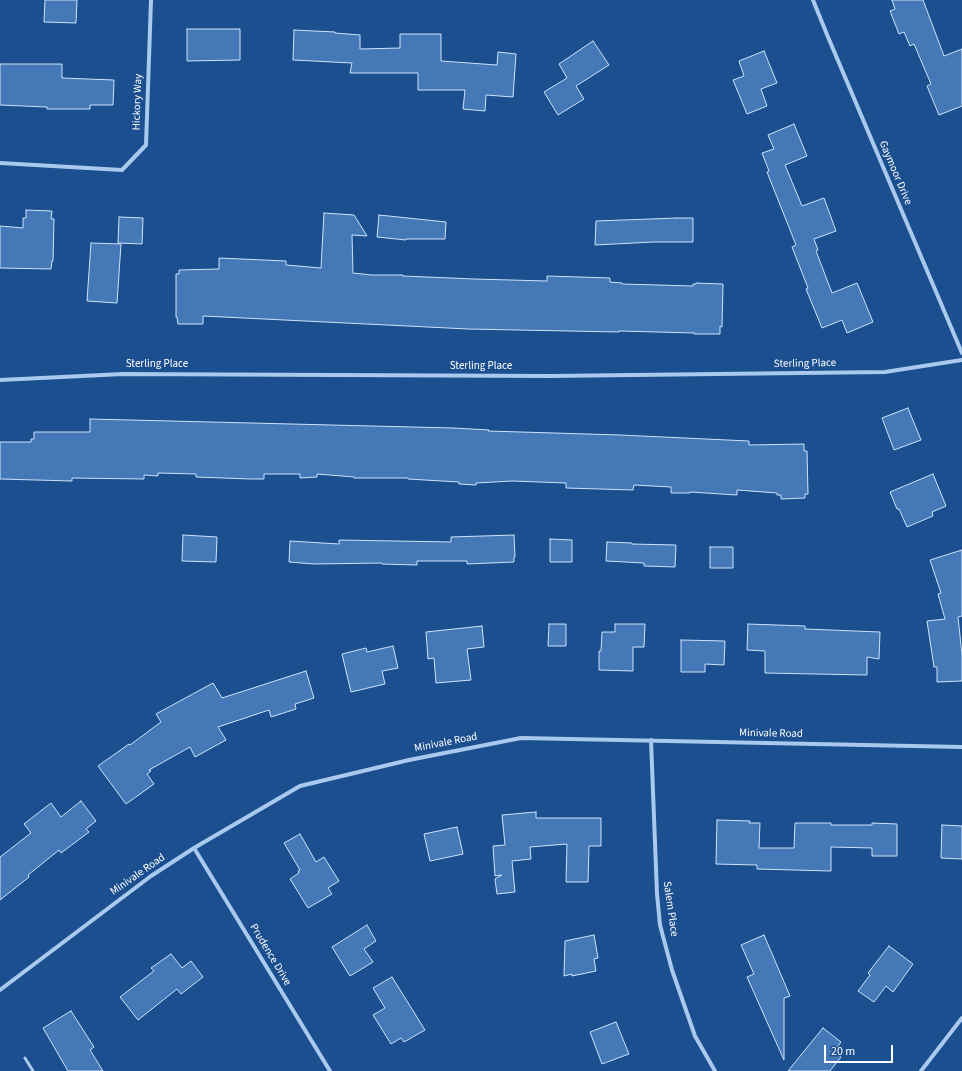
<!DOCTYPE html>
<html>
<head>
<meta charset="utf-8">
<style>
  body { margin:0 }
  #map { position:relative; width:962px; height:1071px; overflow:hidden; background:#1b4f8f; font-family:"Source Sans 3",sans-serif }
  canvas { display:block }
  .scale { position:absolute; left:824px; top:1045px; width:69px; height:18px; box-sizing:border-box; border:2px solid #fff; border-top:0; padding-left:5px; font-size:12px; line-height:14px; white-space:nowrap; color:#fff; -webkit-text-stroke:3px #1b4f8f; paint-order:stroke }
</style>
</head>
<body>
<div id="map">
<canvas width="962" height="1071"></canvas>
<div class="scale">20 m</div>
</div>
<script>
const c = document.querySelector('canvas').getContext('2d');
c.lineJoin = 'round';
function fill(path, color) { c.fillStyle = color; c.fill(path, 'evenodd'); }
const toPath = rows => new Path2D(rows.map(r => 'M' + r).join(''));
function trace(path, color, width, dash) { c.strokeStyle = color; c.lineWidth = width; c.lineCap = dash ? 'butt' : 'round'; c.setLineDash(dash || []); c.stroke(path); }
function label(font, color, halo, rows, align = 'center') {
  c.font = font + ' "Source Sans 3",sans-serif'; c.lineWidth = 4; c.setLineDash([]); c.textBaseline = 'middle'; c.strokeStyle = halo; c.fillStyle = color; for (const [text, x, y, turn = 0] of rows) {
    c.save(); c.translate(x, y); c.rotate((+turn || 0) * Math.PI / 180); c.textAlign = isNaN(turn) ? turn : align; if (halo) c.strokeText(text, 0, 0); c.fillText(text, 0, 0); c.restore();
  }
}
const building = toPath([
  [45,0,77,0,76,23,44,22,45,0],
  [892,0,923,0,944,56,962,49,962,106,939,115,927,86,931,84,914,44,910,46,904,32,899,34,890,11,895,9,892,0],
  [187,29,240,29,240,60,187,61,187,29],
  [294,30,335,32,335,33,360,35,360,49,400,48,400,34,441,34,441,61,497,65,498,52,516,54,513,97,486,95,485,111,463,109,465,90,418,90,418,73,350,73,352,63,293,60,294,30],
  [593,41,609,65,576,86,584,99,558,115,544,92,567,78,559,64,593,41],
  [764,51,777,83,761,89,767,106,747,114,733,80,744,76,739,61,764,51],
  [0,64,62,64,62,78,114,80,113,105,90,105,90,109,47,109,47,107,0,105,0,64],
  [794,124,807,156,785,165,802,206,824,198,836,231,814,239,818,250,816,251,832,293,857,283,873,322,847,333,842,320,822,328,806,289,808,288,792,247,796,245,767,172,769,171,762,153,774,149,768,135,794,124],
  [26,210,52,211,51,219,54,219,53,261,52,261,51,269,0,268,0,226,23,228,23,218,26,218,26,210],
  [324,213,354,215,367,236,352,235,353,273,372,275,403,275,403,276,474,279,547,281,547,276,610,278,610,282,622,283,622,284,693,286,693,284,696,284,696,283,723,284,722,327,720,326,720,334,694,334,695,333,619,331,619,332,468,329,203,316,203,324,178,324,177,317,176,317,176,274,179,274,179,270,219,269,219,258,286,261,286,265,321,268,324,213],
  [379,215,446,222,445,239,406,239,406,240,377,237,379,215],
  [119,217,143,218,142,244,118,243,119,217],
  [677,218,693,218,693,242,653,242,595,245,596,221,677,218],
  [91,243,121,244,117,303,87,301,91,243],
  [908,408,921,440,894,450,882,418,908,408],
  [90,419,331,425,453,428,489,430,488,431,620,435,749,441,749,445,804,444,804,451,807,451,808,494,805,494,805,498,781,499,781,495,777,495,777,493,737,490,737,495,690,492,690,493,671,493,671,487,634,485,633,490,566,488,566,483,512,481,476,483,476,485,459,484,459,482,408,479,408,478,354,478,354,477,317,474,317,477,300,478,300,474,264,474,264,479,250,479,196,477,196,474,158,473,158,476,144,475,144,479,72,478,72,481,0,479,0,442,31,442,31,439,34,439,34,432,90,432,90,419],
  [933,474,946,506,932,512,933,516,907,527,899,509,897,509,890,492,933,474],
  [183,535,217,537,216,562,182,561,183,535],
  [514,535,515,557,514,557,514,562,467,564,467,561,417,561,417,565,382,564,382,563,314,564,289,562,290,541,339,544,339,540,451,542,451,537,514,535],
  [550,539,572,540,572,562,550,562,550,539],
  [607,542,632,543,632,544,676,545,675,567,644,566,644,563,606,561,607,542],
  [710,547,733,547,733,568,710,568,710,547],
  [962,550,962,616,958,617,962,655,962,681,937,682,937,667,934,667,927,621,945,619,938,594,941,593,930,560,962,550],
  [549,624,566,624,566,646,548,646,549,624],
  [615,624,645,624,644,647,633,647,633,671,599,670,599,651,601,651,602,632,615,632,615,624],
  [748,624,805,626,805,629,880,632,879,659,867,657,867,675,765,673,765,651,747,650,748,624],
  [482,626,484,647,467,649,471,680,436,683,434,658,428,659,426,632,482,626],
  [681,640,725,641,724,665,705,664,705,672,681,672,681,640],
  [393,646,398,668,382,671,385,684,351,692,342,654,366,648,367,652,393,646],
  [306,671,314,698,295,704,296,709,271,717,269,710,218,727,226,740,195,757,190,747,149,770,151,771,147,774,154,784,126,804,98,766,129,744,130,745,161,722,156,714,213,683,222,698,306,671],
  [81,801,96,821,86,829,89,832,61,853,59,850,28,875,29,877,0,900,0,857,31,833,24,824,51,803,61,817,81,801],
  [536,812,536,818,601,818,601,846,589,846,588,882,566,882,567,844,530,847,531,859,512,861,515,892,497,894,495,879,502,875,495,876,493,846,505,845,502,815,536,812],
  [717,820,750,821,749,823,760,823,759,848,794,848,795,823,831,823,831,825,872,825,872,823,897,824,897,856,872,856,872,848,831,847,831,871,757,869,757,865,716,864,717,820],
  [942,825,962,826,962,859,941,858,942,825],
  [457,827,463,854,430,861,424,834,457,827],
  [300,834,316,862,324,857,339,881,328,888,332,894,308,908,290,879,299,873,298,871,300,870,284,843,300,834],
  [367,925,376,941,364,949,373,962,350,976,332,947,367,925],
  [594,935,598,958,594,959,596,971,572,976,572,974,564,976,565,941,594,935],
  [764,935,790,996,784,998,784,1060,747,977,754,974,741,945,764,935],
  [889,946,913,964,893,992,886,986,874,1002,858,991,870,975,868,973,889,946],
  [171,954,182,968,191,961,203,977,181,994,177,989,138,1020,120,997,154,971,151,968,171,954],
  [392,977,425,1030,404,1042,401,1038,391,1044,373,1015,385,1008,373,988,392,977],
  [71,1011,94,1047,90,1050,103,1071,68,1071,43,1028,71,1011],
  [616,1022,629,1054,602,1064,590,1032,616,1022],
  [823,1028,841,1042,834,1051,841,1057,830,1071,788,1071,823,1028]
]);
const lane = toPath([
  [25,1058,33,1071]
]);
const street = toPath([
  [813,0,828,37,962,353],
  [0,163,122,170,146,145,151,0],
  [0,380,123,374,549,376,885,372,962,360],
  [651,740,657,894,660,925,672,970,695,1036,715,1071],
  [194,848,330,1071],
  [0,990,151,876,194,848,300,786,409,760,521,738,962,747],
  [921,1071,962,1018]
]);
const streetNames = [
  ["Hickory Way",138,102,-88],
  ["Gaymoor Drive",895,173,67],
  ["Sterling Place",805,364,-1],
  ["Sterling Place",157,365],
  ["Sterling Place",481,367],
  ["Minivale Road",771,734,1],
  ["Minivale Road",446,743,-11],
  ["Minivale Road",138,875,-35],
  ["Salem Place",670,909,82],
  ["Prudence Drive",270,955,59]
];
fill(building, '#4478b7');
trace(building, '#cfe3fa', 1);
trace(lane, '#a9c9ee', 3);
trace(street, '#a9c9ee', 4);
label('11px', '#fff', '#1b4f8f', streetNames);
</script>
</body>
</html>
